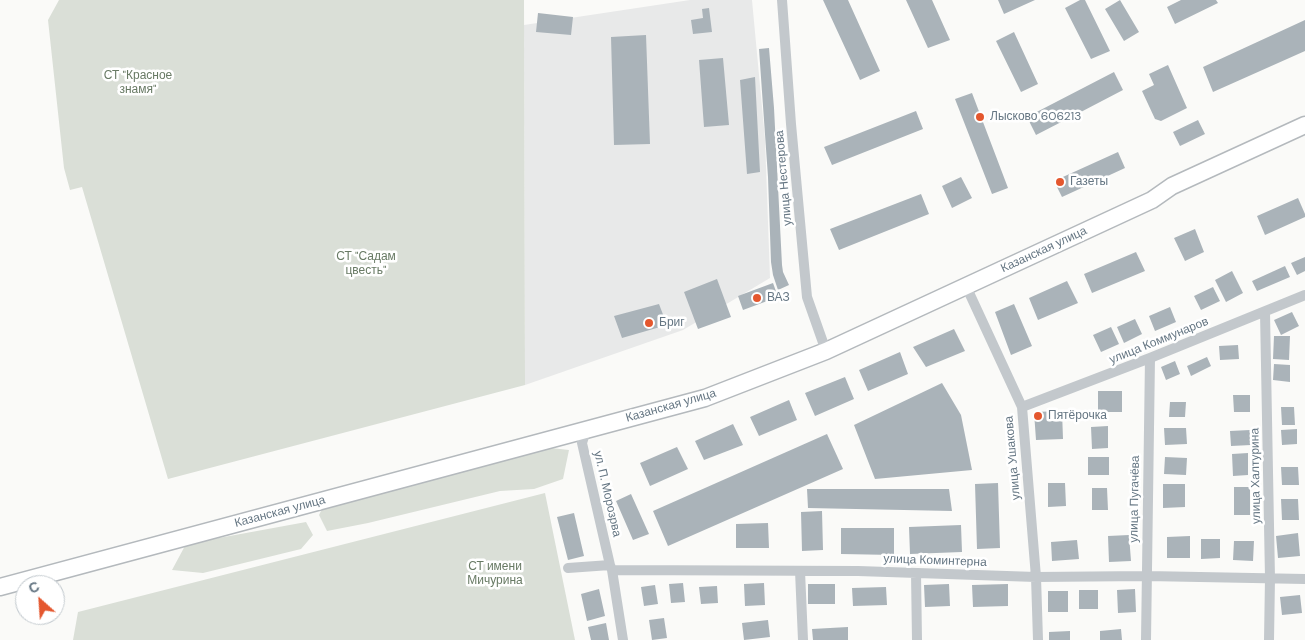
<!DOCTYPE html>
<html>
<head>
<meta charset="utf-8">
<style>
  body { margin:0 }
  #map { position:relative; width:1305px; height:640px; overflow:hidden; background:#fafaf8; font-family:"DM Sans",sans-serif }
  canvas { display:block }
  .north { position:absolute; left:15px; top:575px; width:50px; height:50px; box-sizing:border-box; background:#fff; border:1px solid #c1c8cd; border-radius:50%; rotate:334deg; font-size:14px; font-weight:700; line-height:20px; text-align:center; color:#657683 }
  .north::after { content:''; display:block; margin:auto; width:18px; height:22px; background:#e4572e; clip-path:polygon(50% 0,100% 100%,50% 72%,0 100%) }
</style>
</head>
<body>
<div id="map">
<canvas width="1305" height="640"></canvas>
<div class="north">С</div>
</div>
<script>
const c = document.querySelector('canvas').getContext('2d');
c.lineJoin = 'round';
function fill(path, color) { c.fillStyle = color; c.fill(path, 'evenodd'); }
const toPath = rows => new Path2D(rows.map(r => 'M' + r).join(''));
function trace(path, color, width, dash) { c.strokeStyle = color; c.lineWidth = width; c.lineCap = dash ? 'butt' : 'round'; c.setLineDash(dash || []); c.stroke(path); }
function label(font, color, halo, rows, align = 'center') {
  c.font = font + ' "DM Sans",sans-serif'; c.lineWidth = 5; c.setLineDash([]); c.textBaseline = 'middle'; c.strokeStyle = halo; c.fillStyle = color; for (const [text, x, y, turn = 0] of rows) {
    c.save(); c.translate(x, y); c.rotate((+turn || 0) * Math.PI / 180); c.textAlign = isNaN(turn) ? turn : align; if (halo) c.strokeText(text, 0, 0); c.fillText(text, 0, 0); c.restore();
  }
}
const built = toPath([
  [690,0,752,0,765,139,770,278,683,330,525,385,524,25]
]);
const green = toPath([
  [59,0,524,0,525,385,168,479,82,187,70,190,64,168,48,20],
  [542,447,569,450,563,479,534,489,500,491,368,523,327,531,319,515,323,507],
  [545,493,575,640,73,640,78,612],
  [306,522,313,535,301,549,203,573,172,570,186,544]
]);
const building = toPath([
  [823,0,848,0,880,71,860,80],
  [906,0,932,0,950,40,928,48],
  [998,0,1035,0,1004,14],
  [1080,0,1085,0,1110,51,1091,59,1065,8],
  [1120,0,1139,32,1124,41,1105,9],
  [1181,0,1216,0,1218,3,1175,24,1167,7],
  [709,8,712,32,693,34,691,20,703,18,702,9],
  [538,13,573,17,571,35,536,32],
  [1305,20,1305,51,1213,92,1203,67],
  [1014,32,1038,84,1021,92,996,41],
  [646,35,650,144,614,145,611,37],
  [769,48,774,108,782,265,783,272,789,285,778,290,773,275,771,262,768,177,759,49],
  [723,58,729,125,704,127,699,60],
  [1168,65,1187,108,1161,121,1155,119,1142,91,1154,85,1149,74],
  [1114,72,1123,90,1077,114,1079,118,1071,122,1069,118,1036,135,1027,117],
  [755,77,760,172,747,174,740,80],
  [972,93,1008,188,992,194,955,99],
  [916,111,923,129,832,165,824,147],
  [1198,120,1205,134,1180,146,1173,132],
  [1118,152,1125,168,1062,197,1054,181],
  [961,177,972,198,952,208,942,186],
  [921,194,929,214,839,250,830,229],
  [1298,198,1305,214,1305,217,1265,235,1257,216],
  [1195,229,1204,252,1185,261,1174,238],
  [1136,252,1145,271,1092,293,1084,274],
  [1305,257,1305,271,1297,275,1291,263],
  [1285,266,1290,277,1257,291,1252,281],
  [1232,271,1243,293,1226,302,1215,280],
  [717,279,731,317,698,329,684,292],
  [1067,281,1078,303,1038,320,1029,298],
  [773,283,778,297,743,310,738,296],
  [1213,287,1220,301,1201,310,1194,296],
  [659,304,667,325,622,338,614,316],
  [1014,304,1032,346,1011,355,995,312],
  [1170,307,1176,322,1155,331,1149,316],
  [1292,312,1299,326,1281,335,1274,320],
  [1135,319,1142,334,1124,343,1117,327],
  [1111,327,1119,344,1101,352,1093,335],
  [954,329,965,351,926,367,913,347],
  [1274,336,1290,336,1289,360,1273,359],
  [1238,345,1239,359,1220,360,1219,346],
  [900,352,908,374,868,391,859,370],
  [1207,357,1211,366,1191,376,1187,366],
  [1175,361,1180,374,1166,380,1161,367],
  [1274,364,1290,365,1290,382,1273,380],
  [845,377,854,399,815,416,805,393],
  [942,383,961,415,972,470,875,479,854,425],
  [1098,391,1122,391,1122,412,1098,412],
  [1233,395,1250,395,1250,412,1234,412],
  [789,400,797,420,759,436,750,417],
  [1170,402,1186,402,1185,417,1169,417],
  [1281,407,1294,407,1295,425,1282,425],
  [1062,411,1063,439,1036,440,1034,412],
  [733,424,743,445,704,460,695,441],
  [1108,426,1108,448,1092,449,1091,427],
  [1164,428,1186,428,1187,444,1165,445],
  [1297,429,1297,444,1282,445,1281,430],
  [1250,430,1251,445,1231,446,1230,431],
  [827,434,843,469,668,546,653,511],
  [677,447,688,469,650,486,640,463],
  [1248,453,1248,475,1233,476,1232,454],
  [1088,457,1109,457,1109,475,1088,475],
  [1165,457,1187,458,1186,475,1164,474],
  [1281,467,1298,467,1299,485,1282,485],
  [998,483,1000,548,977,549,975,484],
  [1048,483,1065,483,1066,506,1048,507],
  [1163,484,1185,484,1185,507,1163,508],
  [1234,487,1250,487,1250,515,1234,515],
  [1092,488,1107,488,1108,510,1092,510],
  [807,489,949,489,952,511,808,508],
  [631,494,649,534,633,540,616,501],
  [1281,499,1298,499,1299,520,1282,520],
  [822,511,823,550,802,551,801,512],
  [574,513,584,556,568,560,557,517],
  [768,523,769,548,736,548,736,524],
  [961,525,962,552,910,554,909,527],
  [841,528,894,528,894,555,841,554],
  [1298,533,1300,556,1278,558,1276,536],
  [1129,535,1131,561,1109,562,1108,536],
  [1190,536,1190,558,1167,558,1167,537],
  [1201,539,1220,539,1220,558,1201,559],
  [1077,540,1079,559,1052,561,1051,542],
  [1234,541,1254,541,1253,561,1233,560],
  [683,583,685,602,671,603,669,584],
  [764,583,765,605,745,606,744,584],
  [808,584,835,584,835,604,808,604],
  [949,584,950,606,925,607,924,585],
  [1008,584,1008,606,973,607,972,585],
  [655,585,658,604,644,606,641,587],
  [717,586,718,603,701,604,699,587],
  [886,587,887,605,853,606,852,588],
  [599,589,605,616,587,621,581,594],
  [1135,589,1136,612,1118,613,1117,590],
  [1079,590,1098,590,1098,609,1079,609],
  [1048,591,1068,591,1068,612,1048,612],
  [1300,595,1302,613,1282,615,1280,597],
  [664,618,667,638,652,640,649,620],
  [768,620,770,637,744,640,742,623],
  [606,623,609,640,591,640,588,627],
  [848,627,848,640,813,640,812,629],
  [1121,629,1122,640,1100,640,1100,631],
  [1070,631,1070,640,1049,640,1049,632]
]);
const minor = toPath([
  [782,0,791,124,807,297,826,351],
  [966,286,1022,407,1036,577,1038,640],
  [1265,312,1270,578,1269,640],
  [1022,407,1150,358,1305,295],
  [586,430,582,443,610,565],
  [568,568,610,565,612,570,858,571,1036,577,1147,576,1305,579],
  [612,570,623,640],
  [800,571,803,640],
  [916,573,917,640],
  [1146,640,1150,358]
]);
const trunk = toPath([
  [0,587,705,398,826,351,1152,200,1172,186,1305,125]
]);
const markers = [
  [980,117,5,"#e4572e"],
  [1060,182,5,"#e4572e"],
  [757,298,5,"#e4572e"],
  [649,323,5,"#e4572e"],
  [1038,416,5,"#e4572e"]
];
const parkNames = [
  ["СТ \"Красное",138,76],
  ["знамя\"",138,90],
  ["СТ \"Садам",366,257],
  ["цвесть\"",366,271],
  ["СТ имени",495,567],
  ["Мичурина",495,581]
];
const poiNames = [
  ["Лысково 606213",990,117],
  ["Газеты",1070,182],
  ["ВАЗ",767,298],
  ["Бриг",659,323],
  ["Пятёрочка",1048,416]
];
const streetNames = [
  ["улица Нестерова",784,178,-95],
  ["Казанская улица",1044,250,-25],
  ["улица Коммунаров",1159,341,-22],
  ["Казанская улица",671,406,-16],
  ["улица Ушакова",1013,458,-95],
  ["улица Халтурина",1256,476,-91],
  ["ул. П. Морозрва",607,494,77],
  ["улица Пугачёва",1135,499,-89],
  ["Казанская улица",280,512,-15],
  ["улица Коминтерна",935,561,2]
];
fill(built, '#e8e9e9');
fill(green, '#dadfd7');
fill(building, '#aab3b9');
trace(trunk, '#b4b9bd', 19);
trace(minor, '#c3c8cc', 10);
trace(trunk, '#fff', 16);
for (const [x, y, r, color] of markers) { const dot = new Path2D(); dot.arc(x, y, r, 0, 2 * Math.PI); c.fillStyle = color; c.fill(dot); trace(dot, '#fff', 2); }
label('12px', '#687a64', '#fff', parkNames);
label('12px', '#657683', '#fff', poiNames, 'left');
label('12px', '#657683', '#fff', streetNames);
</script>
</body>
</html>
